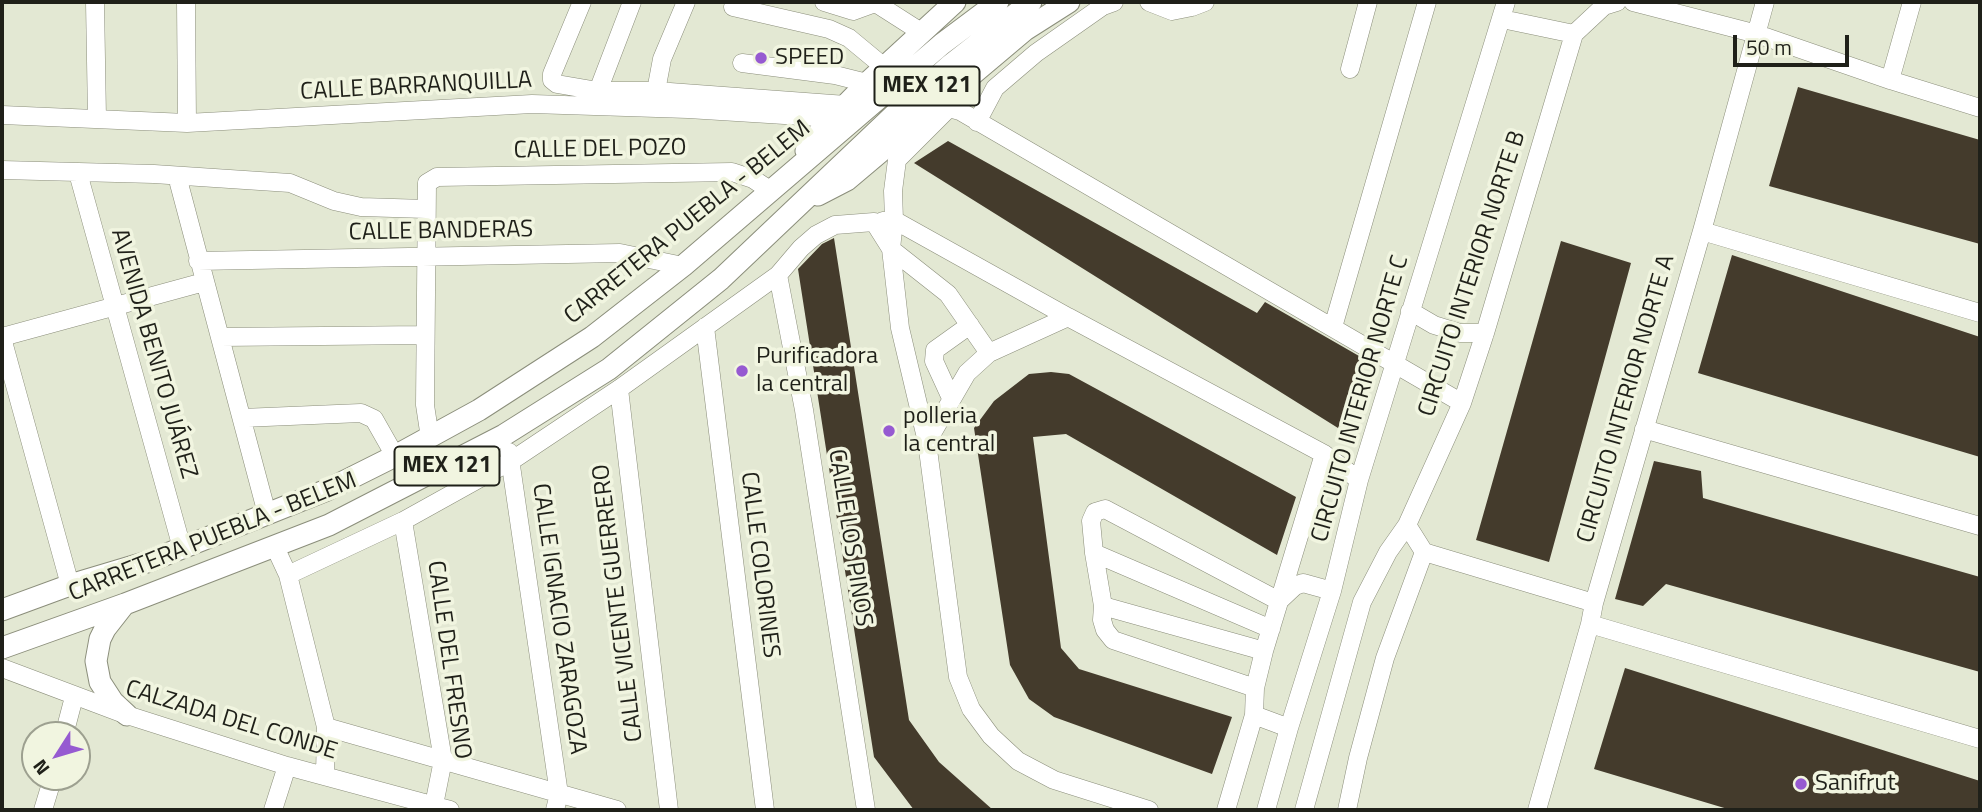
<!DOCTYPE html>
<html>
<head>
<meta charset="utf-8">
<style>
  body { margin:0 }
  #map { position:relative; width:1982px; height:812px; overflow:hidden; background:#e3e8d3; font-family:"Titillium Web",sans-serif }
  canvas { display:block }
  .frame { position:absolute; inset:0; border:4px solid #1f2019; pointer-events:none }
  .north { position:absolute; left:21px; top:721px; width:70px; height:70px; box-sizing:border-box; background:#f1f5e0; border:2px solid #9da090; border-radius:50%; rotate:233deg; font-size:19px; font-weight:700; line-height:28px; text-align:center; color:#1f2019 }
  .north::after { content:''; display:block; margin:auto; width:24px; height:32px; background:#965ad1; clip-path:polygon(50% 0,100% 100%,50% 72%,0 100%) }
  .scale { position:absolute; left:1733px; top:35px; width:116px; height:32px; box-sizing:border-box; border:4px solid #1f2019; border-top:0; padding-left:9px; font-size:21px; line-height:24px; white-space:nowrap; color:#1f2019; -webkit-text-stroke:5px #f1f5e0; paint-order:stroke }
</style>
</head>
<body>
<div id="map">
<canvas width="1982" height="812"></canvas>
<div class="frame"></div>
<div class="north">N</div>
<div class="scale">50 m</div>
</div>
<script>
const c = document.querySelector('canvas').getContext('2d');
c.lineJoin = 'round';
function fill(path, color) { c.fillStyle = color; c.fill(path, 'evenodd'); }
const toPath = rows => new Path2D(rows.map(r => 'M' + r).join(''));
function trace(path, color, width, dash) { c.strokeStyle = color; c.lineWidth = width; c.lineCap = dash ? 'butt' : 'round'; c.setLineDash(dash || []); c.stroke(path); }
function label(font, color, halo, rows, align = 'center') {
  c.font = font + ' "Titillium Web",sans-serif'; c.lineWidth = 7; c.setLineDash([]); c.textBaseline = 'middle'; c.strokeStyle = halo; c.fillStyle = color; for (const [text, x, y, turn = 0] of rows) {
    c.save(); c.translate(x, y); c.rotate((+turn || 0) * Math.PI / 180); c.textAlign = isNaN(turn) ? turn : align; if (halo) c.strokeText(text, 0, 0); c.fillText(text, 0, 0); c.restore();
  }
}
const building = toPath([
  [1798,87,1980,140,1980,244,1769,186],
  [948,141,1257,313,1265,302,1366,360,1338,428,914,163],
  [834,238,909,720,939,762,993,810,914,810,874,757,798,269,822,244],
  [1561,241,1631,263,1549,562,1476,540],
  [1732,255,1980,337,1980,457,1698,373],
  [1051,372,1069,374,1296,497,1277,555,1066,434,1033,437,1061,648,1079,669,1232,717,1212,774,1054,717,1029,699,1010,665,974,428,994,401,1029,374],
  [1654,461,1701,471,1703,498,1980,577,1980,672,1666,584,1643,606,1615,599],
  [1625,668,1980,781,1980,810,1731,810,1594,769]
]);
const minor = toPath([
  [95,2,97,118],
  [186,2,187,123],
  [582,2,552,74,552,80,557,84,598,91,656,91,846,105],
  [824,2,853,11,875,3],
  [874,2,921,32],
  [1149,2,1172,11,1192,7,1205,2],
  [1633,2,1757,34,1890,80,1980,108],
  [733,7,829,29,849,38,884,67],
  [1502,19,1574,34],
  [742,63,835,75,867,83],
  [1350,69,1368,2],
  [1890,80,1912,2],
  [965,88,949,108,897,160,893,191,894,220,891,249,900,328,927,442,958,677,971,709,991,736,1018,761,1054,780,1149,810],
  [598,91,632,2],
  [656,91,662,59,686,2],
  [949,108,960,111,1462,403],
  [2,115,187,123,532,104,688,109,833,118],
  [977,122,995,88,1036,53,1103,6,1114,2],
  [2,170,154,174,290,183,334,201,361,207,426,209],
  [78,173,182,548],
  [177,176,267,514],
  [883,221,894,220,1068,317],
  [1702,231,1980,313],
  [198,261,620,253,683,266],
  [778,275,804,410,866,810],
  [1410,311,1434,325,1460,333,1485,333],
  [705,327,765,810],
  [1333,327,1427,2],
  [2,337,204,282],
  [220,337,425,335],
  [2,338,70,585],
  [619,389,669,810],
  [951,398,934,361,935,350,970,325],
  [242,418,361,413,374,419,395,456],
  [1644,429,1980,526],
  [430,438,425,405,427,183,437,177,732,172,753,179,771,191],
  [927,442,967,373,989,353,1068,317,1324,454,1359,480],
  [509,452,559,794,555,810],
  [403,521,443,760,434,805],
  [1407,525,1424,552,1594,603],
  [275,547,288,575,403,521,511,461,619,389,778,275,801,248,816,235,835,225,874,222,891,249,948,294,989,353],
  [1094,553,1271,629],
  [288,575,326,727,325,776],
  [1103,606,1102,620,1105,630,1113,640,1255,688],
  [1590,624,1980,739],
  [1264,651,1103,606,1094,553,1091,521,1095,512,1105,509,1279,601,1295,586,1303,583,1332,591],
  [2,668,127,715,287,766,450,810],
  [1254,715,1289,728],
  [326,727,617,810],
  [64,735,74,697],
  [43,810,53,777],
  [273,810,287,766],
  [1226,810,1254,715,1255,688,1264,651,1324,454],
  [1266,810,1289,728,1332,591,1359,480,1506,2],
  [1304,810,1362,602,1388,552,1407,525,1462,403,1485,333,1574,34,1604,6,1617,2],
  [1347,810,1358,758,1385,658,1424,552],
  [1537,810,1590,624,1594,603,1702,231,1765,2]
]);
const major = toPath([
  [806,151,820,131,867,83,955,2],
  [818,195,847,180,1025,30,1069,2],
  [123,606,105,629,100,639,96,661,100,682,113,702,127,715],
  [2,610,70,585,147,562,327,490,395,456,479,410,592,337,683,266,942,44,998,2],
  [2,648,125,604,329,525,504,435,609,369,721,279,896,113,949,66,1031,2]
]);
const markers = [
  [761,58,7,"#965ad1"],
  [742,371,7,"#965ad1"],
  [889,431,7,"#965ad1"],
  [1801,784,7,"#965ad1"]
];
const shields = [
  [927,86,105],
  [447,466,105]
];
const shieldNames = [
  ["MEX 121",927,86],
  ["MEX 121",447,466]
];
const poiNames = [
  ["SPEED",775,58],
  ["Purificadora",756,357],
  ["la central",756,385],
  ["polleria",903,417],
  ["la central",903,445],
  ["Sanifrut",1815,784]
];
const streetNames = [
  ["CALLE BARRANQUILLA",416,87,-3],
  ["CALLE DEL POZO",600,150,-1],
  ["CARRETERA PUEBLA - BELEM",688,223,-39],
  ["CALLE BANDERAS",441,232,-1],
  ["CIRCUITO INTERIOR NORTE B",1473,274,-72],
  ["AVENIDA BENITO JUÁREZ",153,354,74],
  ["CIRCUITO INTERIOR NORTE C",1361,399,-74],
  ["CIRCUITO INTERIOR NORTE A",1627,399,-74],
  ["CARRETERA PUEBLA - BELEM",213,538,-22],
  ["CALLE LOS PINOS",849,538,81],
  ["CALLE COLORINES",759,565,83],
  ["CALLE VICENTE GUERRERO",619,603,-97],
  ["CALLE IGNACIO ZARAGOZA",558,619,82],
  ["CALLE DEL FRESNO",448,660,82],
  ["CALZADA DEL CONDE",231,721,17]
];
fill(building, '#443b2c');
trace(minor, '#8b8e7b', 19);
trace(major, '#8b8e7b', 23);
trace(minor, '#fff', 18);
trace(major, '#fff', 21);
for (const [x, y, r, color] of markers) { const dot = new Path2D(); dot.arc(x, y, r, 0, 2 * Math.PI); c.fillStyle = color; c.fill(dot); trace(dot, '#f1f5e0', 2.5); }
for (const [x, y, w] of shields) { const box = new Path2D(); box.roundRect(x - w / 2, y - 19.5, w, 39, 5); c.fillStyle = '#f1f5e0'; c.fill(box); trace(box, '#1f2019', 2); }
label('bold 23px', '#1f2019', null, shieldNames);
label('24px', '#1f2019', '#f1f5e0', poiNames, 'left');
label('24px', '#1f2019', '#f1f5e0', streetNames);
</script>
</body>
</html>
